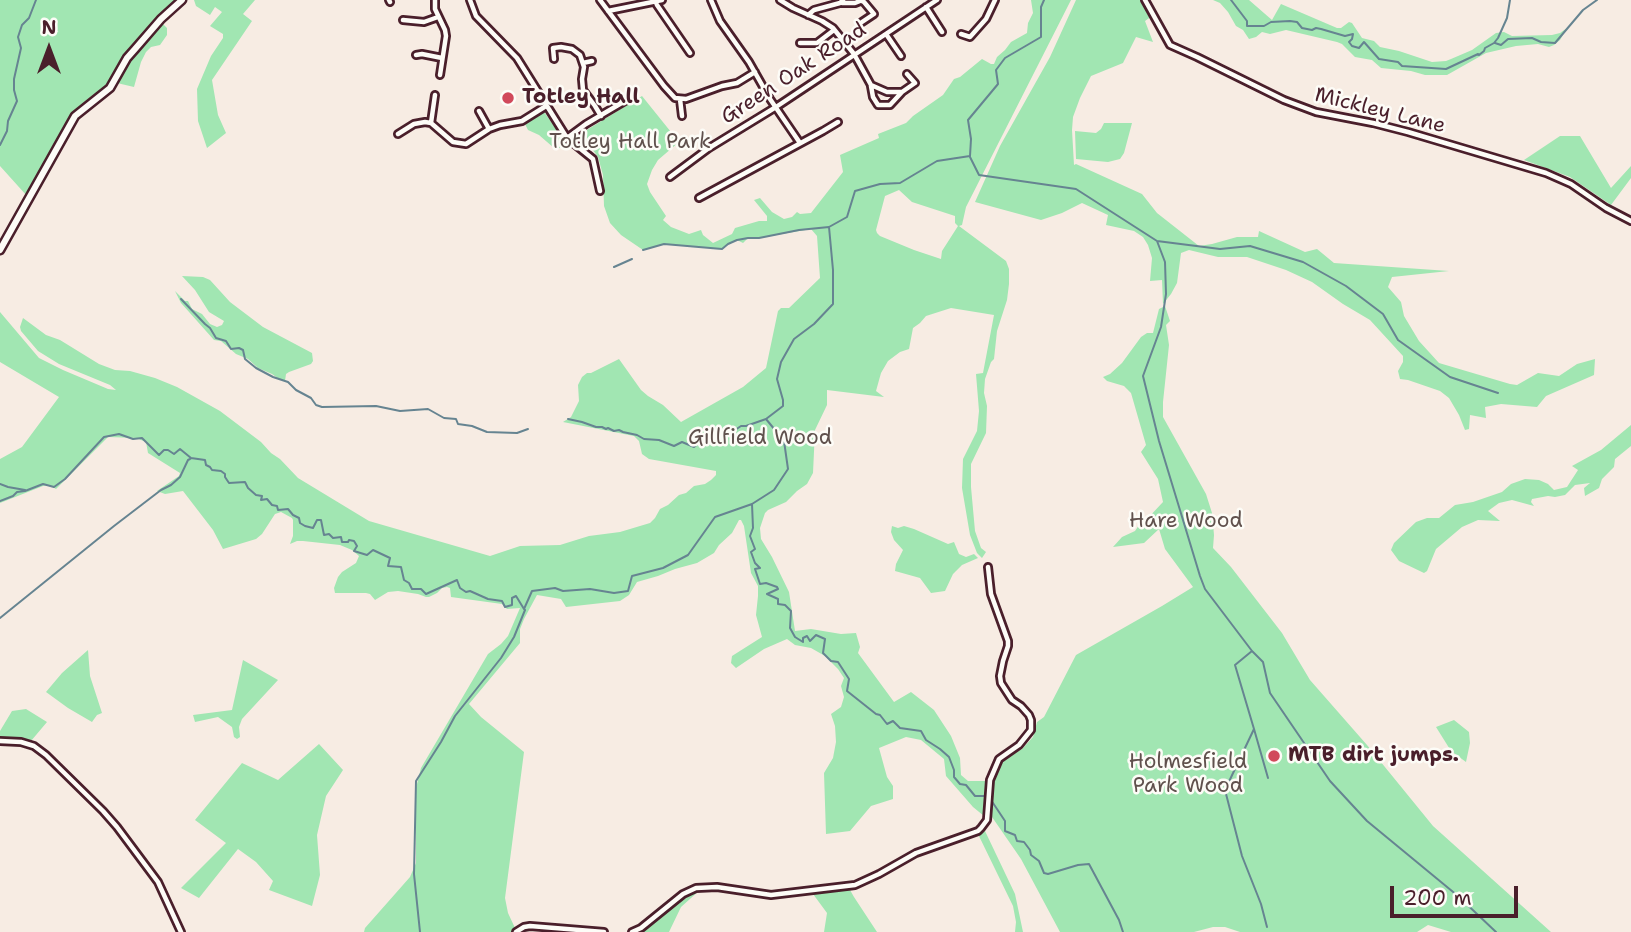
<!DOCTYPE html>
<html>
<head>
<meta charset="utf-8">
<style>
  body { margin:0 }
  #map { position:relative; width:1631px; height:932px; overflow:hidden; background:#f7ece3; font-family:"Shantell Sans",sans-serif }
  canvas { display:block }
  .north { position:absolute; left:14px; top:14px; width:70px; height:70px; -webkit-text-stroke:5px #fdfcf7; paint-order:stroke; rotate:0deg; font-size:19px; font-weight:700; line-height:28px; text-align:center; color:#4a1f2b }
  .north::after { content:''; display:block; margin:auto; width:24px; height:32px; background:#4a1f2b; clip-path:polygon(50% 0,100% 100%,50% 72%,0 100%) }
  .scale { position:absolute; left:1390px; top:886px; width:128px; height:32px; box-sizing:border-box; border:4px solid #4a1f2b; border-top:0; padding-left:9px; font-size:21px; line-height:24px; white-space:nowrap; color:#4a1f2b; -webkit-text-stroke:5px #fdfcf7; paint-order:stroke }
</style>
</head>
<body>
<div id="map">
<canvas width="1631" height="932"></canvas>
<div class="north">N</div>
<div class="scale">200 m</div>
</div>
<script>
const c = document.querySelector('canvas').getContext('2d');
c.lineJoin = 'round';
function fill(path, color) { c.fillStyle = color; c.fill(path, 'evenodd'); }
const toPath = rows => new Path2D(rows.map(r => 'M' + r).join(''));
function trace(path, color, width, dash) { c.strokeStyle = color; c.lineWidth = width; c.lineCap = dash ? 'butt' : 'round'; c.setLineDash(dash || []); c.stroke(path); }
function label(font, color, halo, rows, align = 'center') {
  c.font = font + ' "Shantell Sans",sans-serif'; c.lineWidth = 5; c.setLineDash([]); c.textBaseline = 'middle'; c.strokeStyle = halo; c.fillStyle = color; for (const [text, x, y, turn = 0] of rows) {
    c.save(); c.translate(x, y); c.rotate((+turn || 0) * Math.PI / 180); c.textAlign = isNaN(turn) ? turn : align; if (halo) c.strokeText(text, 0, 0); c.fillText(text, 0, 0); c.restore();
  }
}
const green = toPath([
  [0,0,178,0,107,87,73,114,27,196,0,166],
  [194,0,255,0,243,14,252,21,212,80,218,115,226,133,207,148,198,121,197,89,211,56,223,38,223,34,210,26,222,12,215,7,210,15,196,6],
  [1031,0,1071,0,966,207,962,225,959,226,1006,261,1009,269,1009,284,1007,300,997,331,994,359,991,362,985,379,984,393,987,406,986,433,971,464,971,487,975,531,981,548,986,552,982,558,977,553,970,535,962,488,963,459,977,431,979,411,976,374,983,373,994,315,951,308,926,316,920,323,913,328,909,349,900,352,888,361,881,373,876,391,884,397,827,390,827,405,815,430,813,473,807,484,797,491,786,502,768,510,765,513,760,528,761,539,772,557,789,592,795,631,811,629,841,634,856,633,860,647,858,653,894,702,911,692,934,710,951,736,960,758,961,775,968,781,985,781,984,816,973,807,946,776,944,759,921,740,906,737,879,748,887,777,893,786,893,799,871,806,850,831,826,834,824,773,833,758,836,742,835,726,831,714,841,707,844,697,841,686,844,678,838,669,825,656,811,648,795,645,787,639,764,649,736,668,731,663,732,656,762,637,756,615,758,596,758,586,751,573,744,526,741,520,739,520,732,533,719,545,714,553,697,563,675,569,658,576,637,582,629,595,620,601,566,607,561,599,537,595,524,619,520,629,520,643,469,704,481,717,524,752,505,898,508,913,515,928,511,932,364,932,365,928,410,877,416,863,416,788,421,768,488,654,501,644,508,636,520,608,507,609,502,604,451,597,450,588,447,587,442,588,437,593,429,597,426,597,418,594,398,591,388,592,375,600,370,594,366,593,335,593,334,588,338,577,342,572,356,563,359,556,352,550,340,545,303,541,297,541,290,544,293,536,293,520,292,518,281,512,275,514,262,534,256,539,223,549,213,530,183,491,165,494,157,491,179,476,180,473,148,453,146,442,136,438,108,437,56,489,49,485,43,486,0,503,0,459,22,447,59,397,0,362,0,312,39,358,63,370,108,389,116,390,110,385,59,364,38,351,21,331,20,327,23,318,46,335,60,340,99,364,115,370,130,371,155,378,177,387,220,411,261,442,271,453,280,459,298,478,369,521,490,556,520,546,560,545,589,536,620,532,650,523,655,518,660,509,668,505,679,495,686,493,694,486,705,484,711,480,716,475,716,471,649,459,642,454,639,441,634,436,563,422,571,417,579,401,578,385,582,377,587,373,591,373,619,359,641,390,648,396,663,405,681,422,743,387,766,368,778,311,781,308,789,308,820,278,817,236,811,229,759,238,748,238,743,243,737,240,728,244,722,249,664,244,643,250,621,235,610,223,604,206,603,175,598,157,593,150,577,138,577,136,642,96,679,142,658,160,652,170,647,184,650,192,666,216,663,220,671,227,689,234,701,230,703,235,713,243,732,234,735,228,759,221,767,221,767,216,754,200,760,198,772,212,784,219,792,217,797,212,800,214,811,213,843,172,840,155,879,138,878,134,906,123,913,116,943,95,954,79,960,77,982,59,991,64,994,64,997,57,1005,50,1011,42,1027,33,1028,23,1033,13],
  [899,190,912,202,955,216,955,223,958,226,942,251,941,259,914,250,880,236,877,233,876,230,885,196],
  [1076,0,1143,0,1152,16,1145,21,1153,42,1136,37,1123,63,1091,76,1080,98,1073,117,1072,130,1074,165,1076,164,1142,194,1157,213,1199,246,1212,244,1237,237,1258,237,1259,231,1305,252,1317,249,1334,263,1449,271,1392,277,1388,287,1401,302,1404,316,1419,341,1439,363,1510,384,1517,385,1538,373,1559,376,1577,364,1595,359,1594,375,1546,396,1537,407,1501,404,1485,407,1486,418,1470,415,1469,429,1465,430,1459,415,1449,398,1440,391,1408,380,1400,379,1398,371,1403,362,1403,356,1370,320,1343,304,1312,282,1286,270,1247,257,1218,257,1189,250,1181,253,1177,283,1171,294,1163,304,1162,280,1150,281,1152,258,1148,245,1143,237,1134,231,1106,225,1108,215,1082,203,1062,213,1041,220,975,202,1000,146,1050,57],
  [1213,0,1249,0,1272,20,1281,4,1337,28,1341,28,1349,22,1352,23,1362,38,1374,41,1380,47,1399,51,1432,62,1446,61,1451,59,1472,50,1496,33,1504,32,1512,36,1552,35,1560,33,1567,28,1560,40,1554,45,1549,47,1538,44,1516,46,1486,53,1447,75,1425,75,1411,71,1381,68,1372,60,1355,57,1342,44,1337,42,1286,30,1270,34,1262,32,1256,37,1249,39,1243,30,1236,26,1228,12,1220,3],
  [161,22,167,28,167,35,160,45,151,47,146,52,141,62,134,87,117,83,129,60],
  [544,112,565,141,572,145,565,148,554,148,539,135,528,130,525,124],
  [1104,123,1132,123,1124,153,1120,159,1108,162,1076,159,1075,131,1096,133,1101,129],
  [1560,136,1580,136,1611,188,1631,166,1631,178,1611,205,1570,177,1524,160],
  [182,276,203,277,210,280,230,302,263,327,312,353,313,361,311,364,289,372,286,374,285,381,279,379,272,374,258,368,248,359,236,354,221,341,214,340,181,303,175,291,185,301,188,301,192,309,202,314,210,324,217,327,222,325,224,321,209,312,195,290],
  [1165,306,1170,321,1166,325,1169,345,1163,402,1163,417,1206,494,1212,513,1214,535,1213,548,1231,567,1282,633,1310,680,1367,745,1433,826,1551,932,1451,932,1428,925,1417,932,1240,932,1225,927,1213,927,1194,932,1060,932,1021,859,992,817,990,810,991,782,1002,760,1022,749,1033,737,1037,722,1044,717,1076,655,1162,606,1193,587,1165,549,1159,529,1144,543,1113,547,1122,537,1135,531,1139,525,1147,519,1163,502,1158,479,1141,452,1146,445,1131,393,1124,386,1107,381,1103,377,1110,374,1122,363,1141,337,1147,333,1153,333,1159,309],
  [1631,425,1631,446,1615,459,1614,467,1602,479,1599,488,1585,496,1584,488,1590,483,1575,485,1565,495,1555,497,1548,496,1532,499,1531,502,1534,506,1512,500,1499,503,1488,511,1500,521,1478,520,1462,527,1436,549,1427,571,1424,573,1399,561,1391,550,1394,543,1416,522,1427,518,1439,518,1455,505,1473,502,1502,492,1511,484,1525,479,1539,480,1548,484,1554,490,1567,487,1578,470,1572,466,1601,450],
  [892,526,898,528,904,526,914,529,948,544,954,542,959,554,966,557,974,554,978,558,962,565,953,574,945,591,931,593,920,578,895,571,896,564,903,550,894,540,891,532],
  [88,650,90,676,102,713,97,715,92,722,68,708,46,692,62,673],
  [243,660,278,680,242,719,239,727,240,737,237,739,234,737,232,727,218,717,195,722,193,715,232,710],
  [26,709,47,722,31,741,0,738,0,731,12,711],
  [1454,720,1469,732,1470,743,1466,762,1451,751,1436,727],
  [319,744,343,770,326,796,317,835,320,875,312,906,269,890,273,881,256,862,238,849,199,898,181,888,226,843,195,820,242,763,278,780],
  [985,831,1015,894,1023,932,1015,932,1016,922,1013,906,978,834],
  [700,890,681,907,669,932,644,932,644,930,684,896],
  [850,890,854,897,877,932,824,932,827,913,813,894]
]);
const stream = toPath([
  [1231,0,1247,21,1247,26,1264,26,1271,22,1290,21,1297,22,1302,28,1312,30,1316,28,1321,29,1345,36,1353,34,1352,39,1349,42,1352,46,1359,48,1364,42,1379,59,1398,62,1402,66,1446,69,1478,54,1479,55,1484,51,1485,48,1494,43,1498,38,1507,18,1510,0],
  [1495,43,1501,45,1508,39,1532,38,1541,42,1555,43,1583,10,1597,0],
  [0,145,7,131,8,121,17,101,14,90,14,79,21,48,18,37,22,25,29,18,36,0],
  [970,157,979,175,1076,189,1157,241,1165,262,1166,294,1161,327,1143,376,1159,441,1200,576,1205,589,1252,651,1263,662,1270,693,1330,781,1367,821,1458,896,1496,932],
  [1157,241,1220,249,1250,246,1303,262,1346,286,1383,314,1398,340,1450,377,1498,393],
  [643,250,664,244,722,249,728,244,737,240,748,238,759,238,799,230,829,227],
  [614,267,632,259],
  [181,299,205,324,210,328,216,338,226,341,231,349,239,348,243,350,245,359,256,368,273,377,288,382,296,390,311,398,316,405,322,407,376,406,400,411,428,409,444,418,456,419,458,424,472,426,487,432,517,433,528,429],
  [568,419,582,422,596,427,602,427,606,429,608,428,614,431,619,430,623,432,637,435,644,439,659,440,674,446,682,442,694,447,701,441,705,443,711,440,715,441,724,434,732,432,741,426,746,426,766,419],
  [0,484,8,487,25,490],
  [0,501,13,496,17,492,25,491,43,484,54,487,65,479,104,437,119,434,133,439,142,438,159,455,164,450,168,450,174,454,180,449,191,458,205,460,206,465,210,467,212,470,221,471,225,474,225,477,229,483,245,482,248,488,256,495,262,496,261,500,267,499,272,505,277,506,278,510,288,509,293,515,299,518,300,523,305,526,313,528,317,520,321,520,324,535,329,534,333,538,341,537,342,542,348,542,349,540,354,541,357,546,354,551,367,555,373,550,390,558,388,566,401,567,404,580,409,583,412,589,421,589,426,594,457,580,460,588,466,592,470,591,488,599,502,601,505,607,512,605,512,598,516,596,524,609,532,591,555,588,563,591,590,589,614,593,628,591,632,576,663,568,688,555,715,517,752,504,774,490,788,469,784,441,766,419,783,406,783,400,777,379,781,362,794,339,814,324,833,304,833,270,829,227,847,217,855,191,880,184,900,183,937,161,970,156,971,139,968,120,998,84,996,70,1005,58,1041,37,1041,7,1044,0],
  [752,504,753,528,750,536,755,549,751,552,755,563,760,568,755,569,760,584,766,583,777,587,778,589,767,594,778,599,778,604,785,605,791,611,790,628,795,637,803,642,803,638,807,636,810,641,816,635,825,639,823,653,831,661,838,662,849,679,847,691,876,714,880,715,887,724,893,721,900,728,921,731,926,740,940,749,949,757,954,770,954,777,960,784,966,785,975,796,986,796],
  [0,618,114,526,161,490,171,485,180,477,188,460,190,459],
  [1252,651,1235,665,1254,729,1225,790,1242,856,1261,904,1267,927],
  [1254,729,1268,778],
  [991,800,1005,821,1005,831,1015,835,1017,841,1024,842,1030,850,1031,855,1039,861,1044,873,1048,874,1078,865,1089,864,1119,920,1123,932],
  [420,932,414,874,416,781,441,742,455,716,501,658,514,637,525,610]
]);
const minor = toPath([
  [389,0,390,2],
  [435,0,435,9,445,30,446,36,440,75],
  [470,0,476,16,517,58,567,138,593,159,600,191],
  [600,0,664,86,675,98,686,99,722,86,737,83,755,72],
  [655,0,657,5,690,53],
  [711,0,720,21,749,62,770,99,800,143],
  [780,0,793,8,822,21,833,28,854,54,871,85,887,92,902,92,915,83,907,74],
  [860,0,864,2,874,14,862,22],
  [1145,0,1170,45,1197,57,1284,100,1316,112,1373,123,1408,132,1546,173,1571,184,1606,208,1631,221],
  [842,3,855,3,860,1],
  [926,7,942,32],
  [608,11,662,0],
  [808,15,814,10,840,3,843,0],
  [403,20,424,22,438,17],
  [886,34,901,56],
  [961,34,970,37,986,19,995,0],
  [800,43,817,43,834,30],
  [416,55,422,54,442,58],
  [554,59,553,48,561,47,572,49,580,55,584,67,582,79,583,90,595,106,601,116],
  [583,63,592,61],
  [871,86,873,97,878,105,890,105,902,92],
  [680,99,682,116],
  [479,111,489,129],
  [431,123,435,95],
  [398,134,414,124,425,122,431,123,453,142,466,144,489,129,500,125,522,121,546,106],
  [567,138,586,124,625,101],
  [670,177,709,148,776,107,937,0],
  [699,198,823,131,838,122],
  [0,741,21,742,34,746,46,755,103,811,117,827,158,882,181,932],
  [516,932,524,927,530,926,604,932],
  [632,932,641,928,683,894,696,888,717,887,771,895,855,885,879,874,916,853,978,831,981,828,987,820,990,780,999,759,1019,745,1031,730,1031,720,1029,715,1021,706,1012,700,1001,683,1000,676,1003,661,1008,646,1008,641,991,594,988,567]
]);
const major = toPath([
  [0,250,75,116,110,88,127,58,135,49,161,19,182,0]
]);
const markers = [
  [508,98,7,"#d1495b"],
  [1274,756,7,"#d1495b"]
];
const streetNames = [
  ["Green Oak Road",794,74,-33],
  ["Mickley Lane",1380,111,14]
];
const poiNames = [
  ["Totley Hall",522,98],
  ["MTB dirt jumps.",1288,756]
];
const parkNames = [
  ["Totley Hall Park",630,143],
  ["Gillfield Wood",760,439],
  ["Hare Wood",1186,522],
  ["Holmesfield",1188,763],
  ["Park Wood",1188,787]
];
fill(green, '#a1e6b2');
trace(stream, '#668491', 2);
trace(minor, '#4a1f2b', 10);
trace(major, '#4a1f2b', 11);
trace(minor, '#fdfcf7', 4.5);
trace(major, '#fdfcf7', 6);
for (const [x, y, r, color] of markers) { const dot = new Path2D(); dot.arc(x, y, r, 0, 2 * Math.PI); c.fillStyle = color; c.fill(dot); trace(dot, '#fdfcf7', 2.5); }
label('21px', '#4a1f2b', '#fdfcf7', streetNames);
label('bold 21px', '#4a1f2b', '#fdfcf7', poiNames, 'left');
label('21px', '#60514d', '#fdfcf7', parkNames);
</script>
</body>
</html>
